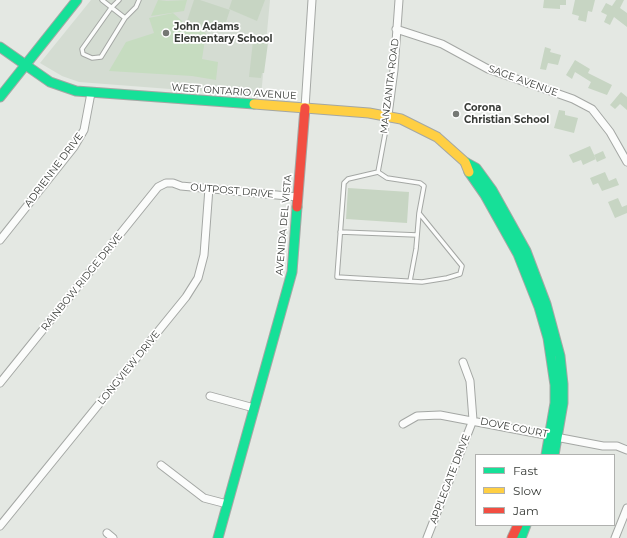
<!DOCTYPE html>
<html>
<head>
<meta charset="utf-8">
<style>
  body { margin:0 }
  #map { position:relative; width:627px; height:538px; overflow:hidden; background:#e4e8e3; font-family:Montserrat,sans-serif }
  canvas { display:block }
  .legend { position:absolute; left:475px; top:454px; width:140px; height:72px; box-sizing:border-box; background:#fff; border:1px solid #b0b1af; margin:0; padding:5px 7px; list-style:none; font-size:12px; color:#393c38 }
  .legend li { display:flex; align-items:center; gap:8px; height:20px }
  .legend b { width:20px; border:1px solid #b0b1af }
</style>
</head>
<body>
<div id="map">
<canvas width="627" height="538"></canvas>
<ul class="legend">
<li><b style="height:5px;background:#16e098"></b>Fast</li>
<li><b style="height:5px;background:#ffcf43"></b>Slow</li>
<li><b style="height:5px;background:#f24e42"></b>Jam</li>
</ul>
</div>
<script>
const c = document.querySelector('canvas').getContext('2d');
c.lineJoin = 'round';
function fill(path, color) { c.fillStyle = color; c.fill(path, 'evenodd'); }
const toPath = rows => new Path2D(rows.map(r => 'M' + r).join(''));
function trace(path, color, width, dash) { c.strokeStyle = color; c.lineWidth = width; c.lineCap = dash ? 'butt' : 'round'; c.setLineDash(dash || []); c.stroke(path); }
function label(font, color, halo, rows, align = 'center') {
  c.font = font + ' Montserrat,sans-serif'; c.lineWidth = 3.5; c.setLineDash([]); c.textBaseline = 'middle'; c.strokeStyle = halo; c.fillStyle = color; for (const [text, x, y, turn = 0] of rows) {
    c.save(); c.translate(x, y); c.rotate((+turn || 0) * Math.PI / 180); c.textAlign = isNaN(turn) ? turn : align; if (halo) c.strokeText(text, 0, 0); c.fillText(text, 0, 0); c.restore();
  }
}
const built = toPath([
  [91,0,270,0,261,96,79,82,62,76,40,63]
]);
const green = toPath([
  [158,0,167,1,187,0,184,11,151,16],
  [173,13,183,22,206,33,202,59,218,62,216,80,192,76,109,71,126,42,154,33,149,18]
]);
const building = toPath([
  [194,0,200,0,230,10,223,31,212,28,211,32,193,26,194,23,187,21],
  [232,0,265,0,257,21,229,9],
  [544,0,566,0,566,5,560,5,560,9,543,8],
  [575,0,595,0,592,12,588,11,586,22,578,20,579,16,572,14],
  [616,0,624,0,620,8,627,13,627,27,614,17,610,25,604,22,607,15,601,12,606,3,612,6],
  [253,41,268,43,264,73,262,73,261,78,249,77],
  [545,47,551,49,550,52,561,55,558,65,548,63,546,70,540,69],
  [575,60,590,69,588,73,612,85,607,95,588,88,591,82,575,72,572,79,566,75],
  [621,92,627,97,627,110,620,104,615,109,610,105],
  [559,110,565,111,565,115,578,118,574,133,554,128],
  [590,146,596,159,583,165,581,160,573,163,569,155],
  [603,151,606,158,597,162,594,155],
  [605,172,609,181,616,178,619,185,602,191,598,183,593,185,590,178],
  [348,188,409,192,407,223,346,219],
  [618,198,622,207,627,205,627,213,615,218,608,202]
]);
const lane = toPath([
  [102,0,125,18,136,7,139,0],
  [119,0,111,8,82,49,83,54,92,58,101,57,125,18],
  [378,172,387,178,420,183,424,186,419,213,462,266,460,274,447,278,422,282,337,277,344,183,348,179,378,172],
  [378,172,388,118],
  [340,232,417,235],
  [410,281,416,249,419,213]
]);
const street = toPath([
  [396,29,442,44,488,69,573,99,592,109,610,132,627,162],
  [305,108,312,0],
  [388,115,394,70,399,0],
  [0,240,74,147,84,130,91,93],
  [0,383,158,187,166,183,173,183,181,186,298,197],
  [210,396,254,408],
  [403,424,417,416,440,415,603,446,617,446,627,450],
  [161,465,204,498,227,504],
  [0,526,186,297,198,278,204,255,209,188],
  [107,533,113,538],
  [427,538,473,420,470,381,463,362],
  [615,538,627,508]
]);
const fast = toPath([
  [0,47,50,82,76,91,254,104],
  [0,97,77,0],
  [465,162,476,168,492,190,526,251,546,304,560,356,563,384,563,403,554,455],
  [469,172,485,195,518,254,539,307,548,338,555,385,555,403,546,455],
  [218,538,292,272,297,207],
  [521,538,526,525]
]);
const slow = toPath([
  [254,104,369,113,401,119,437,137,465,162,469,172]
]);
const jam = toPath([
  [297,207,305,108],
  [512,538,518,525]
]);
const markers = [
  [166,33,4,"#757874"],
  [456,114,4,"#757874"]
];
const poiNames = [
  ["John Adams",174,27],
  ["Elementary School",174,39],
  ["Corona",464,108],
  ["Christian School",464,120]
];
const streetNames = [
  ["SAGE AVENUE",523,81,20],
  ["MANZANITA ROAD",390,86,-83],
  ["WEST ONTARIO AVENUE",234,92,4],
  ["ADRIENNE DRIVE",54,170,-53],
  ["OUTPOST DRIVE",232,191,5],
  ["AVENIDA DEL VISTA",284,225,-85],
  ["RAINBOW RIDGE DRIVE",82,282,-51],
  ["LONGVIEW DRIVE",129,368,-51],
  ["DOVE COURT",514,428,11],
  ["APPLEGATE DRIVE",450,479,-69]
];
fill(built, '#d4dcd2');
fill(green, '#c6dcc0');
fill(building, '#c7d5c3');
trace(lane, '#a4a7a4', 5.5);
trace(street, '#a4a7a4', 9);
trace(fast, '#a4a7a4', 11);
trace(slow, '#a4a7a4', 11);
trace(jam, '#a4a7a4', 11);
trace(lane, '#fbfcfb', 3.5);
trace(street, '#fbfcfb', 7);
trace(fast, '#16e098', 9);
trace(slow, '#ffcf43', 9);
trace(jam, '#f24e42', 9);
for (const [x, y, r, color] of markers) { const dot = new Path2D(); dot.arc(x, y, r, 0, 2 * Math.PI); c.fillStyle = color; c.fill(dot); trace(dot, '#fff', 1.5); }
label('bold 10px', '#393c38', '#fff', poiNames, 'left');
label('10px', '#393c38', '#fff', streetNames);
</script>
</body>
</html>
